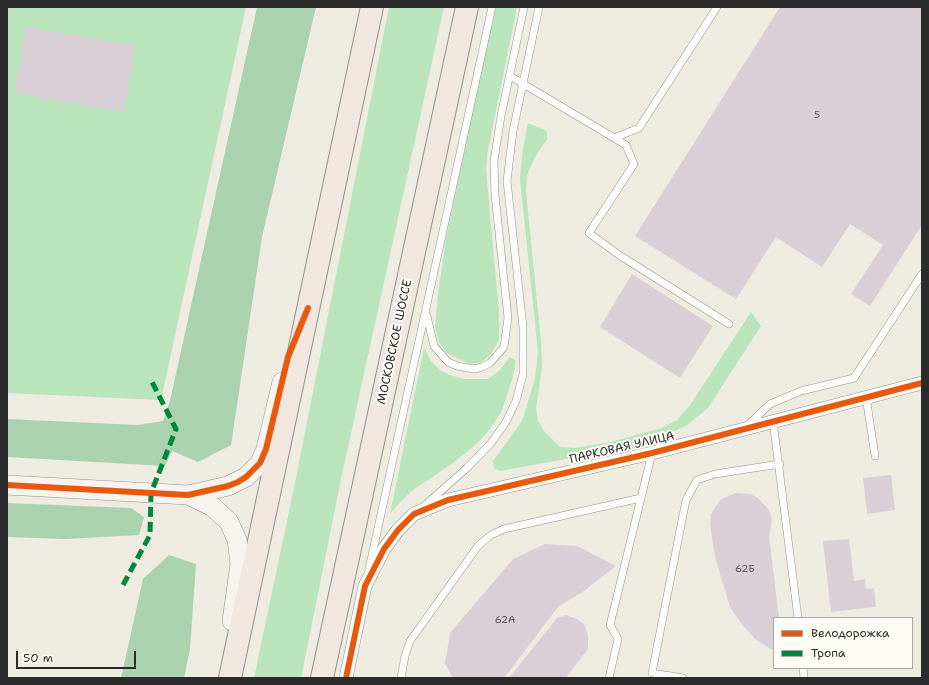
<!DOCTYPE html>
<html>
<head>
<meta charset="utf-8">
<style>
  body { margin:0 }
  #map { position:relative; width:929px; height:685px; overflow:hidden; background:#eeece1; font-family:"Shantell Sans",sans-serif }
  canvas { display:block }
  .frame { position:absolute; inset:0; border:8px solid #2b2b2b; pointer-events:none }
  .legend { position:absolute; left:773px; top:617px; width:140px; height:52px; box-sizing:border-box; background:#fdfcf7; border:1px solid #a9a8a5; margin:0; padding:5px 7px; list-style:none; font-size:12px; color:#2b2b2b }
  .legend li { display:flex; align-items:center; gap:8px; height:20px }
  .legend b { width:20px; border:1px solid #a9a8a5 }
  .scale { position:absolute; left:16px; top:651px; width:120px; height:18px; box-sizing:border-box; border:2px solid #2b2b2b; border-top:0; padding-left:5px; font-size:12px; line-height:14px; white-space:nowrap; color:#2b2b2b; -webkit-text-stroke:3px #fdfcf7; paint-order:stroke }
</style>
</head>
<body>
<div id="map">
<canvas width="929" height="685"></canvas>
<div class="frame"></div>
<ul class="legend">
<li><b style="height:5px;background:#e8590c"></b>Велодорожка</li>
<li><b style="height:5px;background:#00873e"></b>Тропа</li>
</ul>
<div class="scale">50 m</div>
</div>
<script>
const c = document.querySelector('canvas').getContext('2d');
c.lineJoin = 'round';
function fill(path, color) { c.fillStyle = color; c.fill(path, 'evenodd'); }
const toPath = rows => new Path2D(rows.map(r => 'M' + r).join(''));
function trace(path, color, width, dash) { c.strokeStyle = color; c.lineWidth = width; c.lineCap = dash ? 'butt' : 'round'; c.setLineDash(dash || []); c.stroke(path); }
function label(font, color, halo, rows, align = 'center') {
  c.font = font + ' "Shantell Sans",sans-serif'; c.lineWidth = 4; c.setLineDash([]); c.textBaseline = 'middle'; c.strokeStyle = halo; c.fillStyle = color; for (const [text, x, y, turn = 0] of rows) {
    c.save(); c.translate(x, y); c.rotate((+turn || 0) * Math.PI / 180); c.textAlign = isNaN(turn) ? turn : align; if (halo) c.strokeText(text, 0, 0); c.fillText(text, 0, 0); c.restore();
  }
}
const green = toPath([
  [7,7,246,7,161,400,7,393],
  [389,7,444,7,340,484,301,678,254,678,296,478],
  [496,7,517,7,488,150,486,169,499,313,499,340,491,354,482,362,469,364,445,352,439,342,435,327,438,294,446,239,475,98],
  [528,123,547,131,547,139,535,157,527,175,526,192,541,342,542,366,536,409,538,421,544,431,560,447,575,448,611,442,662,428,677,420,690,405,751,312,761,326,708,408,687,425,666,435,604,452,500,471,494,468,493,461,522,421,535,379,538,352,520,179,523,148],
  [424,348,431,361,440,370,450,375,464,379,488,379,499,371,510,357,516,361,513,377,501,413,486,434,473,447,453,463,413,490,400,502,390,514]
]);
const forest = toPath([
  [257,7,316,7,262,237,231,445,198,462,172,451,165,466,7,457,7,419,138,425,163,421,170,401],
  [7,503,131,508,144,517,139,535,66,539,7,537],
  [169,555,196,564,190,649,184,678,121,678,143,579]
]);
const building = toPath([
  [780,7,922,7,922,225,870,306,851,294,883,245,850,224,822,267,776,237,736,299,635,236],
  [26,27,135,46,124,112,15,93],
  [632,274,713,326,680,378,600,327],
  [891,475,895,510,867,514,863,478],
  [735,493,750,494,758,498,769,510,772,519,769,537,779,618,774,618,774,651,755,639,741,623,730,607,715,557,710,524,711,514,720,500],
  [849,539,854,581,865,579,866,589,874,588,876,607,831,612,823,541],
  [545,544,577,546,616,566,584,591,558,607,505,677,453,678,445,664,450,633,513,559],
  [566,615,577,619,585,625,588,637,588,649,566,678,509,678,557,618]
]);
const lane = toPath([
  [510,76,626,145,634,164,589,233,619,255,729,324],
  [614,138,639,128,717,7],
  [427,316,434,346,448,362,457,366,474,369,482,367,490,363,504,347,508,318,495,195,494,161,501,116,524,7],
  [866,397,875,456],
  [773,421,798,618],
  [747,426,770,404,801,391,854,378,922,274],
  [424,506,467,468,491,443,506,422,516,401,523,374,523,327,507,181,513,131,539,7],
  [369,569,492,7],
  [803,668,804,678],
  [401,678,405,656,410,641,478,546,491,535,504,529,641,498],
  [609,678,618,639,610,625,652,453],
  [683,678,652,673,686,500,697,480,715,474,780,464]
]);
const street = toPath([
  [346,678,365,586,384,549,398,530,414,514,448,500,652,453,922,383]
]);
const secondary = toPath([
  [7,485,188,495,228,486,246,477,260,463,266,449,282,382],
  [188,495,213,507,229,522,237,540,240,564,232,621]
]);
const highway = toPath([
  [230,678,372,7],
  [322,678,467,7]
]);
const quiet = toPath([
  [123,585,150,535,151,493,176,429,150,378]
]);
const cycleway = toPath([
  [7,485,188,495,228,486,238,482,246,477,260,463,266,449,288,357,308,308],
  [346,678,365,586,384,549,398,530,414,514,448,500,652,453,922,383]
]);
const numberNames = [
  ["5",817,115],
  ["62Б",745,569],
  ["62А",505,620]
];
const streetNames = [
  ["МОСКОВСКОЕ ШОССЕ",395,342,-78],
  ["ПАРКОВАЯ УЛИЦА",622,448,-13]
];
fill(green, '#b9e4bc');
fill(forest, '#aad2ae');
fill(building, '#d9d0d7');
trace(lane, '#93918c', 8);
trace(street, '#93918c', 14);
trace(secondary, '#93918c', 20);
trace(highway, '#93918c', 24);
trace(lane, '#fcfcfa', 7);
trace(street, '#fcfcfa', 13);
trace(secondary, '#f7f4f0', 19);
trace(highway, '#efe7e0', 22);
trace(quiet, '#00873e', 5, [10, 5]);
trace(cycleway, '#e8590c', 6);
label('10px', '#565456', null, numberNames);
label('12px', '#2b2b2b', '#fdfcf7', streetNames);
</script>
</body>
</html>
